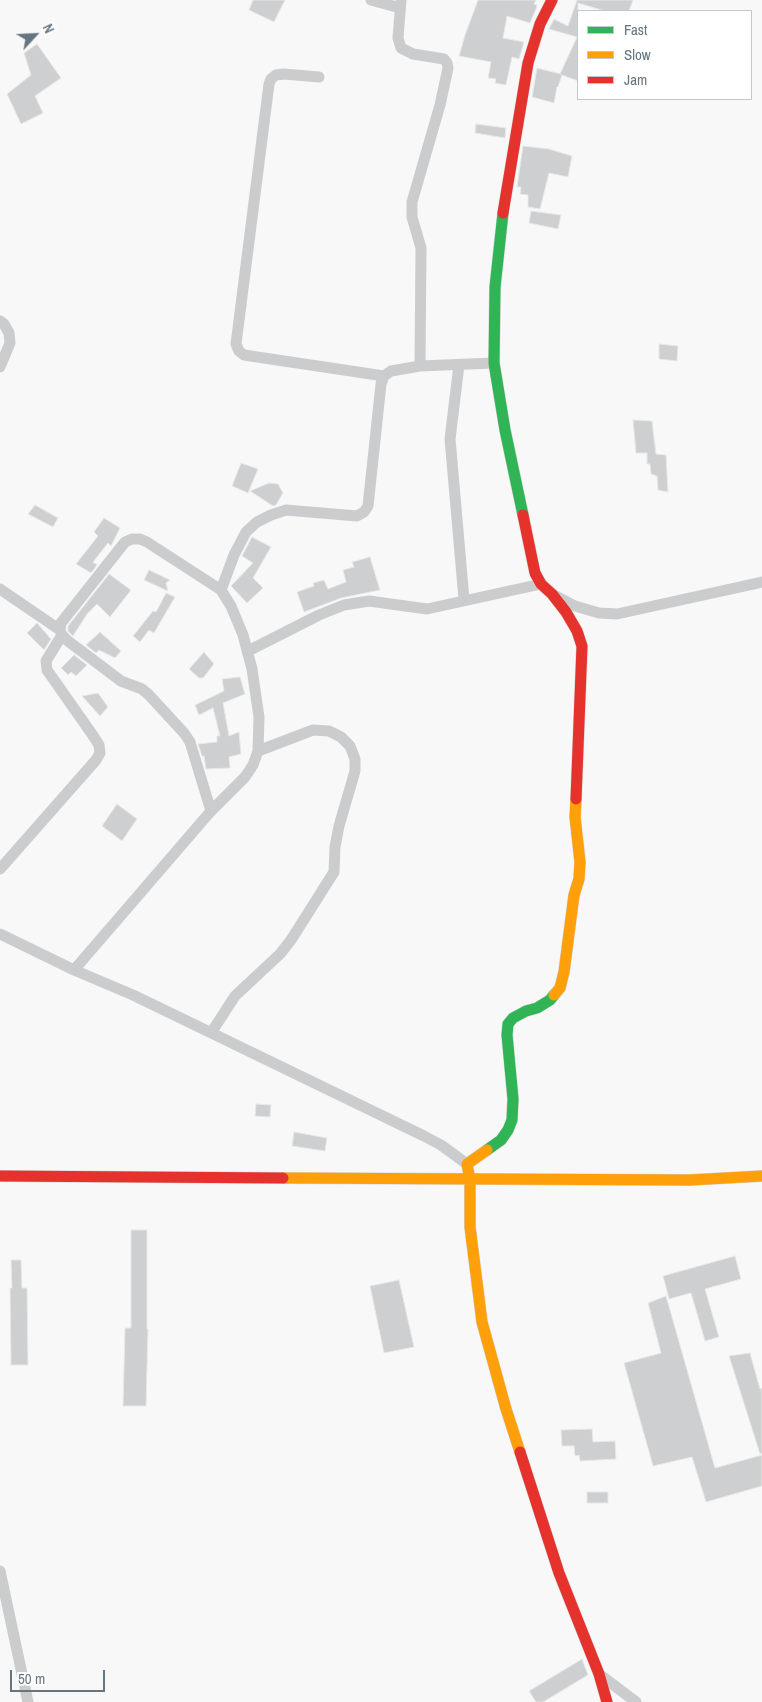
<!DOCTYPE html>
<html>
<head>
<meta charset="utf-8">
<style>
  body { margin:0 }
  #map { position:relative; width:762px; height:1702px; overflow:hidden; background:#f8f8f8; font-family:"Archivo Narrow",sans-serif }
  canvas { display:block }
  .legend { position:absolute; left:577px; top:10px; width:175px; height:90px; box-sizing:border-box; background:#fff; border:1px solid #c2c8cc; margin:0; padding:6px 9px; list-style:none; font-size:15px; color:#667680 }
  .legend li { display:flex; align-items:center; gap:10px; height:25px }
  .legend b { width:25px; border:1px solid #c2c8cc }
  .north { position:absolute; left:10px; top:10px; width:50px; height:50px; -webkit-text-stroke:4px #fff; paint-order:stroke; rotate:65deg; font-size:14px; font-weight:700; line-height:20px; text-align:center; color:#667680 }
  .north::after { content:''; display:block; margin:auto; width:18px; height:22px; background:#667680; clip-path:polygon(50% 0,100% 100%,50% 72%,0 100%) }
  .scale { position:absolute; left:10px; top:1670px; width:95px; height:22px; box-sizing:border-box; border:2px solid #667680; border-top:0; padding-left:6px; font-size:15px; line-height:18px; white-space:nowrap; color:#667680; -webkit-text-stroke:4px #fff; paint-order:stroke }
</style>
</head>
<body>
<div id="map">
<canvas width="762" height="1702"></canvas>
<ul class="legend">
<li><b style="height:6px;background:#30b455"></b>Fast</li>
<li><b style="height:6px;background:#ff9f0a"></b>Slow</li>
<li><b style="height:6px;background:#e5322d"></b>Jam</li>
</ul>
<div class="north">N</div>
<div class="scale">50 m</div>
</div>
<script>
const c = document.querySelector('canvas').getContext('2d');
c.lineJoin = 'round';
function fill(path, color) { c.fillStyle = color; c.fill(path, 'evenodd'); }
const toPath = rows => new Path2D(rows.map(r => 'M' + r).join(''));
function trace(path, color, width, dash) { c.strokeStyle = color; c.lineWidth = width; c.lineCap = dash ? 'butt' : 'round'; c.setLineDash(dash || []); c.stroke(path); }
const building = toPath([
  [253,0,285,0,274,22,249,10,253,0],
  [478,0,536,0,534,4,537,5,536,9,530,23,507,16,503,38,524,42,519,59,512,57,506,85,495,83,496,79,488,78,491,62,459,56,465,35,478,0],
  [577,0,633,0,629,11,605,11,578,3,578,81,562,75,558,87,557,87,554,103,532,97,537,68,561,74,560,74,577,37,549,29,554,19,568,26,577,0],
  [37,44,61,78,35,96,43,113,21,124,7,94,31,75,24,53,37,44],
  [476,124,506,128,505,138,475,133,476,124],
  [523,146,549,149,572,156,568,177,549,173,540,209,528,207,528,195,520,194,521,187,517,187,523,146],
  [531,211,561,215,558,229,529,223,531,211],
  [659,344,678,346,677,361,659,359,659,344],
  [633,420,652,421,656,454,666,455,668,492,658,490,657,476,651,474,650,464,647,464,647,453,636,453,633,420],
  [241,463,258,469,248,493,232,486,241,463],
  [269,483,278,484,283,493,276,505,273,506,250,491,269,483],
  [35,505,58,518,53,527,28,514,35,505],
  [104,518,120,528,111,546,108,543,93,562,97,565,91,573,76,564,98,536,94,532,104,518],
  [252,537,271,547,253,578,263,588,247,603,231,586,253,563,242,556,252,537],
  [370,557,380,590,341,598,304,612,297,592,314,586,313,583,324,580,328,589,346,582,343,570,354,567,352,562,370,557],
  [149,570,170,580,166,583,168,591,144,580,149,570],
  [109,574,131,590,110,617,97,604,87,614,73,636,68,631,68,626,109,574],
  [166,593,175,597,154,633,149,630,140,642,133,636,153,611,156,612,166,593],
  [37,623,51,639,44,650,27,633,37,623],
  [100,632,121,651,115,658,99,650,96,653,86,645,100,632],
  [204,652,214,664,203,678,199,678,189,669,204,652],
  [74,655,87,665,76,676,71,672,68,675,61,668,74,655],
  [240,677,245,694,223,703,229,736,239,732,241,754,229,757,230,768,206,769,204,756,202,756,198,744,217,742,217,736,220,736,213,708,199,715,195,705,224,691,222,679,240,677],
  [98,693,108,707,100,716,82,696,98,693],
  [117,804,137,819,122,841,102,826,117,804],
  [256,1104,271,1105,270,1117,255,1116,256,1104],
  [294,1132,327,1138,325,1151,292,1146,294,1132],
  [131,1230,147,1230,147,1329,148,1329,146,1406,123,1406,125,1328,131,1328,131,1230],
  [735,1256,741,1279,705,1289,719,1337,705,1341,691,1293,669,1299,663,1276,735,1256],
  [11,1260,21,1260,22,1288,27,1288,28,1365,11,1365,10,1288,12,1288,11,1260],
  [399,1280,414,1347,384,1353,370,1286,399,1280],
  [666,1296,715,1468,762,1455,762,1486,706,1502,692,1457,653,1466,624,1363,661,1353,648,1303,666,1296],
  [750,1353,760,1389,762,1388,762,1453,760,1454,729,1356,750,1353],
  [592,1429,593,1442,615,1441,616,1459,580,1461,579,1455,575,1456,574,1446,562,1446,561,1430,592,1429],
  [587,1492,608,1492,608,1503,587,1503,587,1492],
  [582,1659,588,1675,543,1702,536,1702,529,1691,582,1659]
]);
const street = toPath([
  [371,0,400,8],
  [401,0,398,38,401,48,413,54,444,59,447,63,448,68,440,105,412,202,412,217,421,248,420,366],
  [319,77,284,74,276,75,271,79,269,84,236,344,239,351,244,355,384,376],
  [0,321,4,324,9,333,10,343,0,367],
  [459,365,450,439,464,599],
  [0,589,60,630],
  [556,596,575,606,599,613,617,614,762,582],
  [248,651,319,615,344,605,369,601,427,609,541,584],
  [211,811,190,742,184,733,149,695,142,689,121,681,68,641,62,635,60,630,61,623,125,542,132,539,140,539,147,542,221,590],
  [0,869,96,760,100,753,99,745,94,737,47,670,46,661,62,635],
  [0,934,74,970,133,995,424,1136,441,1145,467,1164],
  [74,970,211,811,245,777,253,765,258,751,259,717,252,669,243,635,231,606,221,590,234,555,246,532,257,522,271,515,286,510,357,516,364,512,368,506,381,384,384,376,391,371,420,366,494,363],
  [211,1033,235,996,280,954,291,940,334,872,335,847,339,826,355,771,355,759,350,746,341,737,329,731,313,730,258,751],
  [0,1571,28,1702],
  [599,1674,636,1702]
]);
const fast = toPath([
  [503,213,495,287,494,363,505,430,523,515],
  [487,1150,501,1140,508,1130,512,1120,513,1099,507,1035,508,1024,513,1018,526,1011,537,1008,550,1000,554,995]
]);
const slow = toPath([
  [554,995,560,988,564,972,574,895,579,879,580,862,575,817,576,799],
  [487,1150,467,1164,470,1180,470,1227,482,1322,506,1409,520,1452],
  [283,1178,690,1180,762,1176]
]);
const jam = toPath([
  [503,213,528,63,540,24,552,0],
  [523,515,535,573,541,584,552,594,566,612,577,631,582,646,576,799],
  [0,1176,283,1178],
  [520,1452,559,1573,599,1674,607,1702]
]);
fill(building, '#cdcfd0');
trace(building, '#e8e8e8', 1);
trace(fast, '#d4d5d6', 12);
trace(slow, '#d4d5d6', 12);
trace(jam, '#d4d5d6', 12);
trace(street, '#cbcccd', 11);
trace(fast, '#30b455', 11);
trace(slow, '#ff9f0a', 11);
trace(jam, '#e5322d', 11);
</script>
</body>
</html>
